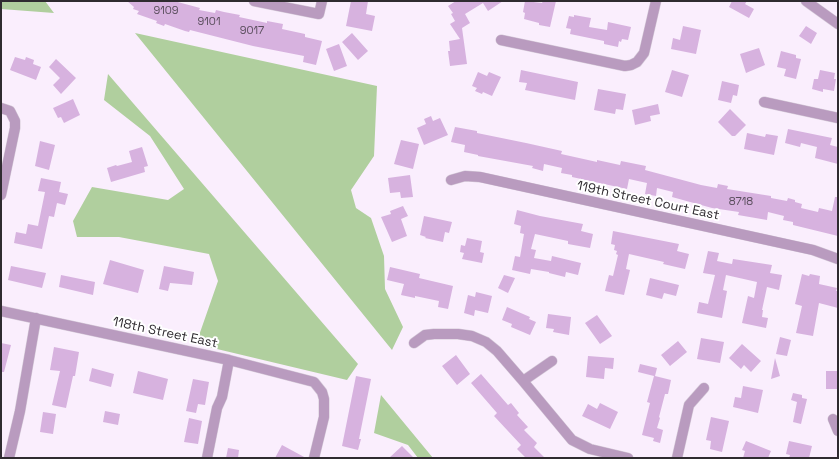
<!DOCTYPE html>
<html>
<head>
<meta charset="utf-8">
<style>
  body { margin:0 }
  #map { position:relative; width:839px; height:459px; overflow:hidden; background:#faeefd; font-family:"Space Grotesk",sans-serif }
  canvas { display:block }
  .frame { position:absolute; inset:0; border:2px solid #2f2b30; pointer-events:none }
</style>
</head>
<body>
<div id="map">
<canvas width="839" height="459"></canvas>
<div class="frame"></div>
</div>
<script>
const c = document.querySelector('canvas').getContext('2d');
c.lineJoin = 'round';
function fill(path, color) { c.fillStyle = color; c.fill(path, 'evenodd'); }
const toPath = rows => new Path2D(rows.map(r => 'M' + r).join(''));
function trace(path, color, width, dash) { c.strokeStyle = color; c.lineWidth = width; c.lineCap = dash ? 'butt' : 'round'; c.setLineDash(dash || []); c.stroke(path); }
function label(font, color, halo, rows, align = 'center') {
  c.font = font + ' "Space Grotesk",sans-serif'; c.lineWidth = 4; c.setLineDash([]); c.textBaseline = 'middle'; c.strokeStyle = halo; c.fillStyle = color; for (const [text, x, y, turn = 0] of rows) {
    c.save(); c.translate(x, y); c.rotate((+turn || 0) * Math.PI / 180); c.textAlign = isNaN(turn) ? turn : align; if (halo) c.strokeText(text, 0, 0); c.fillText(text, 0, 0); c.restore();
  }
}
const forest = toPath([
  [1,1,45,1,54,13,1,9],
  [135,33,377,86,374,156,351,190,356,208,371,218,384,256,385,289,403,327,392,350],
  [108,74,358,364,347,380,196,344,218,281,209,254,119,237,77,237,73,221,92,187,168,200,184,189,150,136,104,100],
  [381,395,433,458,418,458,408,445,374,433]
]);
const building = toPath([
  [127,1,174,1,200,8,199,10,215,13,216,10,224,12,240,15,239,17,267,23,267,21,283,24,282,29,305,34,305,37,322,41,316,65,303,62,304,56,253,46,190,30,189,32,185,31,165,24,164,26,156,23,157,21,137,14,139,11,133,9,134,7],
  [351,1,368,1,366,14,375,16,372,31,346,26],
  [456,1,503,1,488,11,483,3,465,14,470,23,462,28,467,64,450,66,448,51,450,51,449,41,460,39,450,24,455,21,451,14,453,13,448,6],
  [525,1,542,3,543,1,556,1,550,27,539,25,539,23,524,19,525,13,523,12],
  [732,1,747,1,745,4,754,9,749,18,729,7],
  [574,15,591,18,589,27,607,30,608,22,631,27,628,40,622,39,621,42,619,41,618,47,604,44,604,41,570,34,571,29,566,28,569,16,574,17],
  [683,26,701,30,696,54,671,49,673,38,680,40],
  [806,26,817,33,811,44,799,36],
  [352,33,368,51,358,60,342,42],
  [339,44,347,66,334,71,326,49],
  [759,48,765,65,746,73,740,54],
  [781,51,796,55,796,58,801,59,796,79,784,76,786,69,777,67],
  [15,57,25,60,26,57,34,60,33,64,41,67,36,80,10,70],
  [56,59,76,78,61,94,53,85,60,78,49,67],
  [521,70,578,82,575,100,525,90,527,83,519,82],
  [672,70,689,75,682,97,665,92],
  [820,70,835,73,834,79,836,79,834,91,823,89,823,92,812,89,814,79,818,79],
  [478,72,487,76,489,72,501,77,492,96,483,92,482,94,475,91,477,88,472,86],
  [722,81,739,85,737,96,733,95,731,103,718,100],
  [598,89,626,94,623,110,616,109,615,114,594,110],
  [73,99,80,115,64,123,61,117,58,118,53,108],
  [658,104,660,114,650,116,651,121,635,125,632,110],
  [730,109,746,125,735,136,732,136,718,122],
  [431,116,433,121,440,118,448,135,424,145,417,128,426,124,424,119],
  [455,127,477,131,477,133,526,143,562,151,561,154,597,162,597,160,620,165,621,161,646,166,645,170,701,185,717,188,718,184,728,186,727,189,771,196,771,198,787,201,788,198,795,200,795,202,802,204,801,208,818,212,819,208,832,211,835,197,838,197,838,236,793,225,793,222,783,220,784,216,768,212,767,220,738,215,739,212,712,208,672,197,673,192,657,188,656,196,645,194,647,183,629,179,627,189,572,177,572,175,561,173,562,168,544,164,543,171,532,168,533,166,478,156,478,155,464,152,465,145,451,142],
  [788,129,832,138,830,145,838,147,838,164,815,158,817,147,801,143,800,147,785,143],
  [747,133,765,137,766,134,778,136,774,155,744,149],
  [401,140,419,144,413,169,394,164],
  [40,141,55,145,49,170,35,166],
  [142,147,148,166,144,167,145,172,111,182,107,168,116,165,117,166,132,162,129,151],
  [410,175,413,197,401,198,400,192,390,193,388,178],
  [41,178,61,182,59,192,68,194,65,205,57,203,54,217,49,216,42,249,14,243,16,232,26,234,28,224,38,226,45,192,38,191],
  [403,206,408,216,401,219,407,236,392,242,381,217,391,214,390,211],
  [517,210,540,216,583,224,581,231,593,234,590,248,568,244,568,241,535,234,531,249,536,250,534,258,551,261,552,256,581,263,578,275,566,272,565,277,549,273,549,272,531,269,530,274,512,270,515,256,520,257,524,234,520,233,521,226,514,224],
  [424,216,452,222,449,233,445,232,443,242,425,238,426,237,420,235],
  [613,231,679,244,677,251,689,254,685,269,663,264,664,262,629,254,626,269,630,270,624,295,605,291,609,275,613,276,618,255,616,254,617,251,614,250,615,245,611,244],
  [467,238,482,241,480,252,484,253,482,263,462,259,464,253,460,252,461,245,465,246],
  [708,251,719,253,717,261,732,264,733,259,772,265,770,273,782,275,779,290,767,287,762,310,763,310,762,317,768,318,766,328,742,323,748,296,754,298,757,282,726,275,723,290,727,291,722,318,697,313,699,302,708,304,715,275,703,273],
  [110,260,144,270,138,293,103,284],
  [11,266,46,273,42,288,8,280],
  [164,266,194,272,192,285,170,283,168,291,159,289],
  [390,267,420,274,419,278,453,286,448,309,438,307,439,301,415,296,415,298,401,295,404,284,387,280],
  [802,274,809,276,810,274,820,276,819,284,837,288,836,291,838,291,838,308,819,303,813,336,796,333,802,306,795,304],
  [61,275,95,282,93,295,59,287],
  [504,275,515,278,508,293,498,288],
  [650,278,679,285,676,296,664,293,662,299,646,295],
  [476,292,492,296,488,313,475,310,474,316,464,313,468,295,475,297],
  [507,307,530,317,529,319,536,322,530,335,511,327,512,324,502,320],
  [548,314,571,317,569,335,553,332,554,329,546,328],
  [597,315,612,336,600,344,585,323],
  [780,337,791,340,787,356,776,354],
  [701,338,724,342,720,363,697,359],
  [678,341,687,352,670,366,661,355],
  [1,343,11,345,4,372,1,372],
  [742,344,761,361,751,372,744,365,741,369,729,358],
  [54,347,79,352,75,376,73,376,66,408,52,405,60,371,50,370],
  [456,355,470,374,457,385,442,366],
  [588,356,614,358,613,369,605,368,604,379,586,377],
  [775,358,780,376,771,379],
  [640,364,657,368,655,376,671,380,668,394,665,394,659,417,660,418,657,428,663,430,660,443,653,441,654,438,642,435,650,403,647,402,654,376,638,372],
  [92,368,114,374,111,387,89,381],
  [138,371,168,379,163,400,133,393],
  [826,371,838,371,838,389,826,389],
  [481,374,508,405,511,403,519,413,517,415,528,427,524,430,537,443,534,447,545,458,526,458,517,449,521,445,494,416,497,413,471,383],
  [356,376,371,379,359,439,361,439,358,450,342,446],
  [193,379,209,382,205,405,198,404,196,413,186,411],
  [743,386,763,390,758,413,733,407,735,397,741,398],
  [793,393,802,395,802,398,807,399,801,424,793,422,797,402,791,400],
  [600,403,618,412,610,429,582,416,588,404,597,409],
  [105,411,120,414,118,425,103,422],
  [43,412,56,414,53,434,40,432],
  [711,417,729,421,722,452,710,449,711,441,706,440],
  [189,418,202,421,198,444,184,442],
  [746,441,771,451,768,458,743,458,745,451,742,450],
  [789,441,812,446,809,458,789,458,790,455,786,454],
  [282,445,306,458,275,458],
  [402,446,414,458,389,458],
  [228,448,239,450,238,458,226,458]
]);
const minor = toPath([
  [254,1,319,14,322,1],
  [806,1,838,24],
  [501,40,625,66,631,65,637,62,644,53,656,1],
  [764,102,838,118],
  [1,108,10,111,15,121,15,128,1,195],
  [451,180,465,176,480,177,813,250,838,259],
  [1,311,229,360,314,382,322,392,324,399,324,417,314,458],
  [414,343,425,335,434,334,458,334,472,336,486,342,497,351,523,381,572,440,590,449,628,458],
  [523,381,552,361],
  [833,419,838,431],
  [9,458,20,411,36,318],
  [207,458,217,408,222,397,229,360],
  [677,458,689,405,704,388]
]);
const numberNames = [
  ["9109",166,11],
  ["9101",209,22],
  ["9017",252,31],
  ["8718",741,202]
];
const streetNames = [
  ["119th Street Court East",648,201,12],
  ["118th Street East",165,333,12]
];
fill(forest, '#b0cf9e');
fill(building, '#d7b2df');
trace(minor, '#d5cbd8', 11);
trace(minor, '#b99bbf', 10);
label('11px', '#594d5c', null, numberNames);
label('13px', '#2f2b30', '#fff', streetNames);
</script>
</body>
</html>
